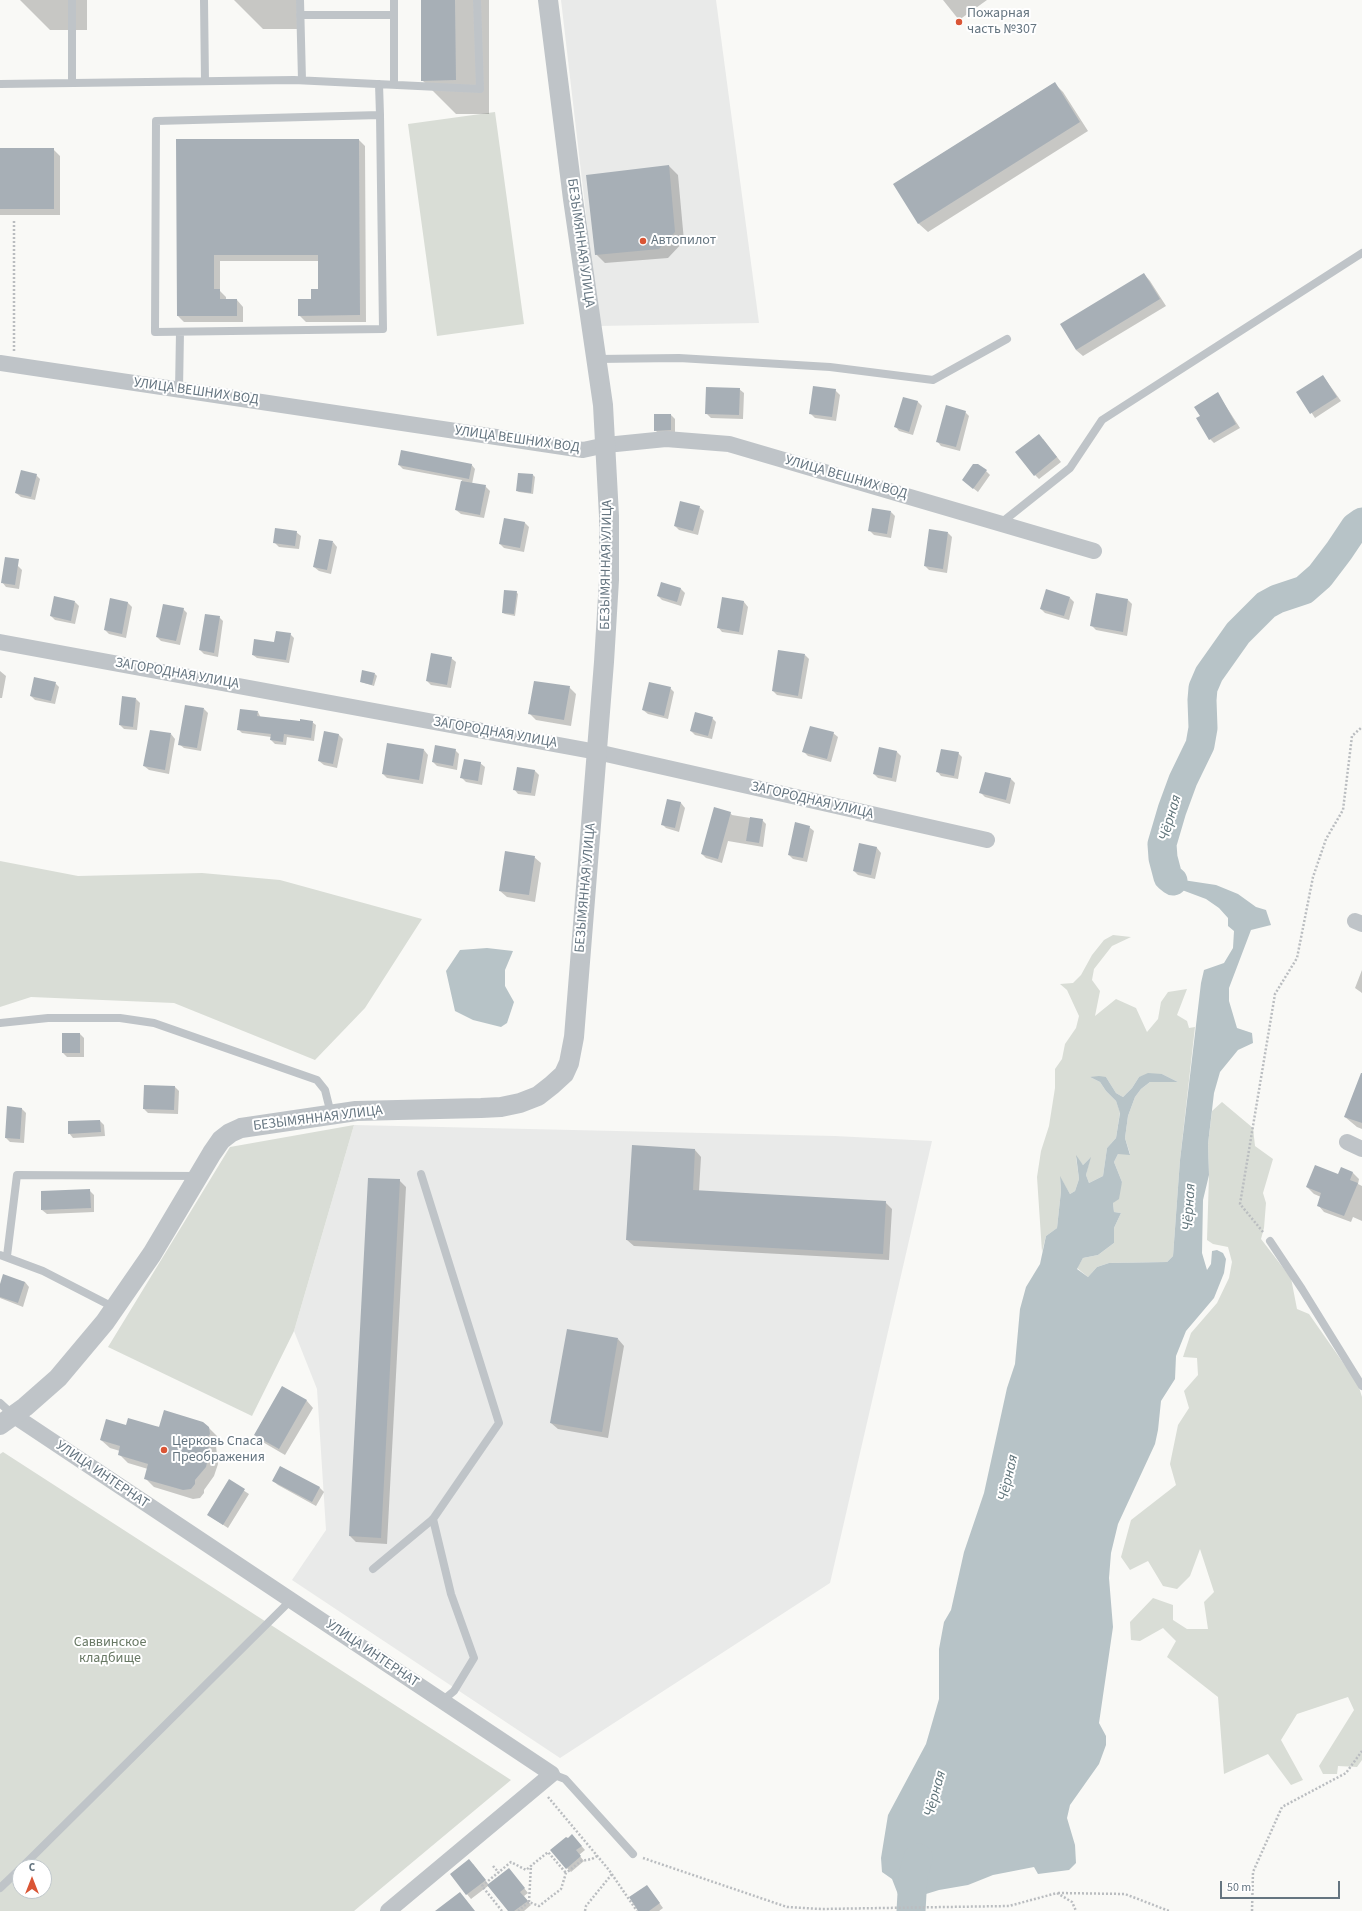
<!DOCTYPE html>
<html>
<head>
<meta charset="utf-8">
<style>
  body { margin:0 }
  #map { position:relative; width:1362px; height:1911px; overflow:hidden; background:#f9f9f6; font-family:"Source Sans 3",sans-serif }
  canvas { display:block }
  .north { position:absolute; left:12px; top:1859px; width:40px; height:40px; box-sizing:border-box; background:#fff; border:1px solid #c1c8cc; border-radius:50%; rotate:0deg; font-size:11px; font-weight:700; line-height:16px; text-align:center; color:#657580 }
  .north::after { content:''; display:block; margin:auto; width:14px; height:18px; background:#da5535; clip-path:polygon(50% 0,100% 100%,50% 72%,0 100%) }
  .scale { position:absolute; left:1220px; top:1881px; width:120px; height:18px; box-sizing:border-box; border:2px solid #657580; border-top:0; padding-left:5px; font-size:12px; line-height:14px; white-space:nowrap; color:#657580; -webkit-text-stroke:3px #fff; paint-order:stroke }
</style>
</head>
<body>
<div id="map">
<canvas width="1362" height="1911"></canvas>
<div class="north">С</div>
<div class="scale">50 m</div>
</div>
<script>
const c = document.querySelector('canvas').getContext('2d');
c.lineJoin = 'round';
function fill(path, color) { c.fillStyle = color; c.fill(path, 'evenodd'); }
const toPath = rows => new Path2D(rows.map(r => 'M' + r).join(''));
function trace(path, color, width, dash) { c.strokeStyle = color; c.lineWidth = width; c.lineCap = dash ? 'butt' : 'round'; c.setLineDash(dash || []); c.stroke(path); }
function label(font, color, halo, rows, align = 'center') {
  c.font = font + ' "Source Sans 3",sans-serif'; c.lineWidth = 4; c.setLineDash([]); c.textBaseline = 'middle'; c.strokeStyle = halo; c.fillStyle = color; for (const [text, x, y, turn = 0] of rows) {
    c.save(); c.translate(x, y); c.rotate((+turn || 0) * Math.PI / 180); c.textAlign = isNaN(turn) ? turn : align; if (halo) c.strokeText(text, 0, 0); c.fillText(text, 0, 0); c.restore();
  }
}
const built = toPath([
  [561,0,716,0,759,323,599,326],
  [354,1125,835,1136,932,1141,830,1583,560,1758,292,1580,326,1530,317,1389,294,1331]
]);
const green = toPath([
  [495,112,524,324,437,336,408,124],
  [0,861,78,876,202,873,280,880,422,919,365,1008,315,1060,174,1003,31,997,0,1007],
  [1113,935,1131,937,1112,946,1094,969,1092,980,1100,991,1095,1016,1116,999,1136,1008,1147,1032,1158,1019,1161,1002,1168,992,1187,989,1177,1015,1187,1021,1189,1028,1195,1027,1180,1160,1173,1256,1167,1262,1109,1263,1097,1267,1088,1277,1077,1268,1083,1258,1098,1255,1114,1243,1114,1228,1121,1213,1114,1212,1113,1203,1122,1182,1114,1162,1118,1154,1130,1154,1125,1138,1128,1116,1135,1097,1141,1089,1150,1082,1178,1082,1162,1074,1139,1077,1132,1088,1123,1097,1116,1093,1106,1077,1090,1077,1100,1082,1106,1091,1116,1101,1120,1112,1116,1138,1107,1148,1103,1176,1089,1183,1086,1175,1090,1158,1083,1165,1076,1157,1079,1179,1075,1191,1070,1194,1060,1177,1061,1191,1057,1228,1046,1236,1042,1252,1037,1177,1041,1151,1049,1126,1055,1088,1055,1069,1062,1059,1065,1044,1076,1028,1079,1016,1067,990,1060,984,1073,983,1081,975,1092,955,1104,940],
  [1222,1102,1253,1128,1255,1146,1273,1159,1263,1193,1266,1203,1264,1228,1261,1239,1291,1278,1297,1309,1309,1314,1358,1384,1362,1397,1362,1760,1357,1767,1338,1766,1337,1774,1323,1774,1319,1766,1354,1710,1348,1697,1297,1714,1281,1740,1303,1780,1291,1785,1268,1754,1224,1774,1218,1697,1167,1657,1176,1641,1163,1628,1140,1641,1131,1640,1130,1622,1153,1598,1173,1605,1173,1620,1187,1629,1208,1629,1204,1602,1214,1592,1200,1549,1190,1576,1177,1589,1163,1586,1148,1561,1130,1570,1121,1557,1131,1520,1176,1485,1170,1464,1178,1425,1189,1408,1184,1391,1198,1375,1197,1358,1183,1357,1191,1333,1217,1303,1229,1278,1232,1262,1228,1247,1213,1244,1207,1240,1209,1175,1208,1144,1212,1111],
  [354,1125,294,1331,252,1416,108,1347,230,1147],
  [3,1452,511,1780,354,1911,0,1911,0,1454],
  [20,1867,44,1867,44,1891,20,1891]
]);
const water = toPath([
  [1162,844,1175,874,1183,880,1216,885,1238,894,1256,907,1266,910,1271,925,1251,930,1229,988,1229,1001,1237,1028,1252,1033,1253,1043,1238,1050,1220,1072,1214,1093,1208,1144,1209,1175,1203,1200,1202,1253,1207,1270,1211,1264,1212,1251,1217,1250,1223,1253,1226,1259,1224,1273,1214,1298,1186,1331,1176,1356,1175,1379,1161,1401,1158,1430,1155,1444,1118,1524,1111,1553,1109,1578,1113,1627,1099,1723,1106,1736,1106,1745,1099,1764,1070,1805,1067,1818,1075,1845,1076,1863,1069,1870,1038,1874,1034,1867,993,1875,968,1885,939,1890,926,1894,922,1898,899,1897,892,1879,882,1872,881,1858,888,1815,926,1744,939,1699,939,1649,944,1622,951,1610,964,1552,984,1493,1007,1388,1015,1364,1020,1309,1026,1287,1040,1264,1046,1236,1057,1228,1061,1191,1060,1176,1070,1194,1075,1191,1079,1179,1076,1155,1083,1165,1091,1157,1086,1175,1089,1183,1103,1176,1107,1148,1116,1138,1120,1113,1116,1101,1106,1091,1100,1082,1090,1077,1099,1076,1106,1077,1116,1093,1123,1097,1132,1088,1139,1077,1148,1073,1162,1074,1178,1082,1150,1082,1141,1089,1135,1097,1128,1116,1125,1138,1130,1155,1118,1154,1114,1162,1122,1182,1119,1199,1113,1203,1114,1212,1121,1213,1114,1228,1114,1243,1098,1255,1083,1258,1077,1269,1088,1277,1097,1267,1109,1263,1167,1262,1173,1256,1180,1160,1201,983,1204,970,1224,963,1233,948,1234,931,1228,926,1228,918,1219,908,1206,899,1174,887,1168,888,1163,882,1158,866],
  [487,948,513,951,505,970,505,986,514,1002,507,1023,501,1027,473,1020,455,1011,446,971,460,950]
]);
const shadow = toPath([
  [20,0,87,0,87,30,50,30],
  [234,0,299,0,299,29,263,29],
  [422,0,489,0,489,114,456,114,422,80],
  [943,0,987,0,959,20],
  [1054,83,1063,92,1088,131,928,232,919,224,894,184],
  [177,140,359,140,365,146,366,322,306,322,299,315,319,290,319,261,220,261,220,291,226,297,226,300,237,300,243,307,243,322,184,322,178,316],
  [0,149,53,149,60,156,60,215,0,215],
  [669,166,678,175,684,241,668,258,605,263,596,254],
  [1144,274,1150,281,1166,306,1083,356,1076,350],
  [1323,376,1341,401,1315,418,1298,392],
  [739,389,744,393,743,419,711,418,706,413],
  [835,390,840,395,836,421,815,418,810,413],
  [1218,394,1240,428,1214,443,1210,439,1201,416],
  [904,398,918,402,922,406,913,435,899,431,895,426],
  [965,412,969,416,960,451,941,446,937,441],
  [671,415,675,419,675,434,659,434,655,430],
  [1043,439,1061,462,1039,479,1035,475],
  [471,464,475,469,472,484,485,486,490,491,484,518,461,514,456,510,462,480,403,469,399,465],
  [986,471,990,475,978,492,963,480],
  [36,475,40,479,35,500,21,497,16,493],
  [533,475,535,477,533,494,519,492,517,491],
  [699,507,704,511,698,535,679,530,675,526],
  [891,512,895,516,891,538,874,535,870,531],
  [505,519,525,523,529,527,524,552,504,548,500,544],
  [296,532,301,536,299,549,279,547,274,542],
  [948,533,952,537,947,573,929,570,925,566],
  [333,542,337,547,331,574,319,571,314,567],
  [5,564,18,566,22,570,19,589,6,587,2,582],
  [662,583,681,589,685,593,681,606,662,600,658,596],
  [516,592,518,594,515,616,505,614,503,613],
  [1070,598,1074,602,1069,620,1045,613,1041,609],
  [110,599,128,603,132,607,126,638,109,634,105,630],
  [723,599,744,602,748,607,743,635,722,632,718,627],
  [1128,600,1132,604,1127,636,1096,630,1092,626],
  [75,602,79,606,75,624,55,620,51,616],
  [183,609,187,613,180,645,161,641,157,637],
  [219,617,223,621,218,657,204,654,200,650],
  [290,634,294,638,289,663,257,658,253,655],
  [805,655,809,659,802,699,777,695,773,691],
  [451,658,456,662,451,688,431,685,427,681],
  [0,671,6,676,2,698,0,698],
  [375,674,377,676,374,686,361,682],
  [55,683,59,687,55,704,35,700,31,696],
  [569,687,576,694,571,726,536,720,530,714],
  [670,688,674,692,668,719,648,714,643,710],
  [136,699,140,703,137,730,124,729,120,725],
  [204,709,208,713,201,751,184,748,179,744],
  [258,712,261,718,300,723,312,722,316,725,314,741,287,737,286,745,275,744,271,740,271,737,242,733,238,729],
  [712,718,716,722,712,739,695,735,691,731],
  [325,732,339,735,343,739,337,768,324,765,319,761],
  [833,733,838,737,831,762,808,756,804,752],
  [171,734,175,739,169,774,149,770,144,766],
  [880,748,897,752,901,756,896,782,878,778,874,774],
  [424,750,428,755,423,784,387,778,383,774],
  [455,750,459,754,457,770,437,766,433,762],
  [958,753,962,757,958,779,941,776,937,771],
  [480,763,485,767,482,785,466,782,462,778],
  [518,768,535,771,539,775,535,796,518,794,514,789],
  [986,773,1011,779,1015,783,1010,804,985,797,981,793],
  [668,800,681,803,685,808,679,832,666,828,662,824],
  [730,813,732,815,762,820,766,824,763,847,728,841,722,863,706,858,702,854],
  [809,827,814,831,807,862,793,859,789,855],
  [860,845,877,848,881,853,875,879,858,875,854,871],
  [534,857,541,863,535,902,507,897,500,891],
  [1362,970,1362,993,1355,988],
  [80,1034,84,1038,84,1057,67,1057,63,1053],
  [175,1087,179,1091,178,1114,148,1113,144,1109],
  [1362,1095,1362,1129,1357,1127,1345,1117],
  [8,1107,22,1109,26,1113,24,1143,10,1142,6,1138],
  [100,1121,104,1125,105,1136,73,1138,69,1133],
  [695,1150,701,1157,699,1191,885,1202,892,1209,889,1260,634,1246,627,1240],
  [1342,1168,1353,1173,1359,1179,1358,1184,1362,1186,1362,1221,1353,1217,1351,1222,1324,1212,1318,1205,1321,1197,1314,1194,1307,1187,1339,1176],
  [399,1180,406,1187,387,1544,356,1542,350,1536],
  [89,1190,94,1195,94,1212,47,1214,42,1210],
  [4,1276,25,1282,29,1287,23,1307,0,1298,0,1287],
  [618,1339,624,1346,608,1438,558,1429,551,1423],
  [283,1387,307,1401,313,1408,285,1455,261,1441,255,1434],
  [127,1426,209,1428,218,1437,219,1443,216,1446,218,1464,214,1476,204,1490,204,1493,200,1498,193,1499,154,1487,145,1478,148,1469,128,1463,119,1454,120,1451,110,1448,101,1440],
  [281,1467,320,1488,324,1492,316,1506,278,1485,273,1481],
  [229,1481,249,1494,228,1528,208,1515],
  [576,1840,585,1850,579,1855,584,1861,571,1872,567,1868],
  [473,1864,489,1885,513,1874,528,1893,524,1896,531,1905,524,1911,509,1911,488,1886,471,1899,451,1875],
  [647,1886,663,1908,659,1911,640,1911]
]);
const river = toPath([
  [1173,881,1168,877,1163,858,1162,844,1172,810,1183,780,1200,745,1203,728,1202,700,1203,688,1209,674,1238,633,1266,605,1277,599,1304,590,1320,576,1339,551,1355,527,1362,522],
  [911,1911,913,1876,918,1858]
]);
const building = toPath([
  [421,0,455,0,456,80,421,81],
  [1055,82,1080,122,918,224,893,184],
  [176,139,359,139,360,315,298,316,298,299,311,299,311,289,318,289,318,255,214,255,214,289,220,289,220,299,237,299,237,316,177,316],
  [0,148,54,148,54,209,0,209],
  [669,165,675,232,659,249,595,255,586,175],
  [1144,273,1160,299,1076,350,1060,324],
  [1323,375,1337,397,1310,414,1296,392],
  [813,386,836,389,832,417,809,414],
  [706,387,740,388,739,415,705,414],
  [1218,392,1236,424,1209,440,1196,418,1200,416,1194,407],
  [903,397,918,401,909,432,894,427],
  [946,405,966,411,956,447,936,442],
  [654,414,671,414,671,430,654,431],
  [1039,434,1057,457,1034,476,1015,452],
  [401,450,472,464,469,479,398,465],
  [973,464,978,464,987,470,973,489,962,480],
  [21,470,37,474,31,497,15,493],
  [518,473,533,474,531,493,516,491],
  [461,481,486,485,480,515,455,510],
  [680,501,700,506,693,531,674,526],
  [872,508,891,511,887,534,868,531],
  [504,518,525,522,520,548,499,544],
  [275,528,297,531,295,546,273,543],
  [929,529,948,532,943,569,924,566],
  [319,539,333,541,327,570,313,567],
  [5,557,19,559,15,585,1,583],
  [661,582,681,588,677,602,657,596],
  [1046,589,1070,597,1064,616,1040,609],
  [504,590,517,591,514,614,502,613],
  [1096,593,1128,599,1123,632,1090,626],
  [54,596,75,601,71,621,50,616],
  [722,597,744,601,739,632,717,628],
  [110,598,128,602,122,634,104,630],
  [163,604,184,608,176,641,156,637],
  [205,614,220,616,214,653,199,650],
  [276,631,291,633,286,660,252,655,254,639,274,642],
  [778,650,805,654,798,696,772,691],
  [431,653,452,657,447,685,426,681],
  [362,670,375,673,372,685,360,682],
  [34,677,56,682,51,701,30,696],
  [534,681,570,686,564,720,528,714],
  [649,682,671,687,664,716,642,710],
  [122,696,136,698,133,727,119,725],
  [185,705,204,708,197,748,178,745],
  [240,709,258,711,257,716,300,721,300,719,313,721,311,738,284,734,283,742,270,740,271,734,237,730],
  [695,712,713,717,708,736,690,731],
  [810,726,834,732,827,759,802,752],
  [150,730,171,733,165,770,143,766],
  [324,731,339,734,333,764,318,761],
  [387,743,424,749,419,780,382,774],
  [435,745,456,749,453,766,432,762],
  [879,747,897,751,892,778,873,774],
  [941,749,959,752,954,776,936,772],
  [464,759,481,762,478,781,460,778],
  [517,767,535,770,531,793,513,790],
  [985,772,1011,778,1006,800,979,793],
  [667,799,681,802,675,828,661,825],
  [714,807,731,812,718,859,701,854],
  [750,817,763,819,759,843,746,841],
  [795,822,810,826,803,858,788,855],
  [859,843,877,847,871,875,853,871],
  [505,851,535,856,529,895,499,891],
  [62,1033,80,1033,80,1053,62,1053],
  [1361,1073,1362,1073,1362,1123,1344,1117],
  [144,1085,175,1086,174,1110,143,1109],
  [7,1106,22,1108,20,1139,5,1138],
  [100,1120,101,1132,68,1134,68,1121],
  [632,1145,695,1149,693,1190,886,1201,883,1254,626,1240],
  [1315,1165,1338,1174,1341,1167,1353,1172,1350,1180,1358,1183,1344,1216,1317,1206,1321,1193,1306,1187],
  [368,1178,400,1179,381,1538,349,1536],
  [90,1189,91,1208,41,1210,41,1191],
  [3,1274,25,1282,18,1303,0,1297,0,1284],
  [567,1329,618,1338,602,1432,550,1423],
  [282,1386,307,1400,279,1449,254,1435],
  [164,1410,203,1422,209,1427,210,1434,208,1437,209,1454,206,1467,195,1480,195,1484,191,1489,183,1490,144,1479,148,1464,118,1455,120,1446,100,1440,106,1419,126,1425,128,1418,159,1427],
  [280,1466,320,1487,312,1502,272,1481],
  [229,1479,245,1489,223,1525,207,1515],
  [572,1834,582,1846,576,1850,581,1856,566,1869,550,1850,566,1837,568,1838],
  [469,1859,486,1880,466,1895,450,1874],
  [509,1868,525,1888,520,1892,528,1901,514,1911,508,1911,487,1885],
  [647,1885,660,1903,649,1911,638,1911,629,1897],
  [460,1892,475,1911,435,1911]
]);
const path = toPath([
  [14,221,14,351],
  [1263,1232,1240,1204,1275,994,1297,958,1313,877,1326,839,1343,810,1352,736,1362,727],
  [548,1797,609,1870,637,1911],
  [643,1858,787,1907,821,1909,1009,1906,1057,1893,1072,1902,1076,1911],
  [493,1866,499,1873],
  [1058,1893,1125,1894,1169,1911],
  [529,1902,531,1865],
  [502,1911,482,1886,511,1862,526,1870,548,1852,566,1873],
  [518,1911,529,1902,539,1906,561,1889,566,1873,581,1861,592,1859,597,1856],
  [585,1911,586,1906,612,1874],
  [1252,1911,1253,1872,1282,1807,1346,1773,1362,1751]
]);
const service = toPath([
  [72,0,72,83],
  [204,0,205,81],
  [300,0,302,80],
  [394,0,394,84],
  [300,15,394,15],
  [0,84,294,80,480,89,477,0],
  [379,84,380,115,383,329,155,332,156,121,380,115],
  [597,359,679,358,830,367,933,380,1007,339],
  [179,390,180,332],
  [1001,523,1070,468,1102,420,1362,253],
  [0,1023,48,1018,120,1018,154,1023,317,1080,325,1090,331,1114],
  [1270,1241,1302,1289,1362,1386],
  [0,1255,43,1271,115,1308],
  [7,1256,17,1175,197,1176],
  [0,1403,13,1415],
  [433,1519,451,1594,474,1658,454,1691,442,1701],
  [373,1569,433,1519,499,1423,421,1174],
  [552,1774,565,1779,633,1854],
  [22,1867,291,1600],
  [0,1888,20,1869]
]);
const minor = toPath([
  [0,363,583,450,606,445,666,439,729,444,1094,551],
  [0,642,597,752,987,840],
  [1355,921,1362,924],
  [1347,1142,1362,1149],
  [13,1415,552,1774,388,1911]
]);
const tertiary = toPath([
  [0,1425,25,1407,58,1378,105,1322,152,1254,212,1153,221,1140,230,1133,241,1128,356,1111,481,1108,501,1107,520,1103,538,1096,552,1085,564,1074,569,1063,574,1037,604,662,609,580,609,516,603,405,573,199,548,0]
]);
const markers = [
  [959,22,4,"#da5535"],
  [643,241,4,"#da5535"],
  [164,1450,4,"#da5535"]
];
const poiNames = [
  ["Пожарная",967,14],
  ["часть №307",967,30],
  ["Автопилот",651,241],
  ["Церковь Спаса",172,1442],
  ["Преображения",172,1458]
];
const streetNames = [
  ["БЕЗЫМЯННАЯ УЛИЦА",580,243,82],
  ["УЛИЦА ВЕШНИХ ВОД",196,392,8],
  ["УЛИЦА ВЕШНИХ ВОД",517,440,8],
  ["УЛИЦА ВЕШНИХ ВОД",846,478,16],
  ["БЕЗЫМЯННАЯ УЛИЦА",607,565,-89],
  ["ЗАГОРОДНАЯ УЛИЦА",177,674,10],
  ["ЗАГОРОДНАЯ УЛИЦА",495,733,10],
  ["ЗАГОРОДНАЯ УЛИЦА",812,801,13],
  ["БЕЗЫМЯННАЯ УЛИЦА",586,888,-85],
  ["БЕЗЫМЯННАЯ УЛИЦА",318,1119,-7],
  ["УЛИЦА ИНТЕРНАТ",102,1475,34],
  ["УЛИЦА ИНТЕРНАТ",372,1654,34]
];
const parkNames = [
  ["Саввинское",110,1643],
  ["кладбище",110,1659]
];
const waterNames = [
  ["Чёрная",1171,818,-74],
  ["Чёрная",1190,1207,-87],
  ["Чёрная",1009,1478,-77],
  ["Чёрная",936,1794,-75]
];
fill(built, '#e9eae9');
fill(green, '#d9ddd6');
fill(water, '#b7c3c7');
fill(shadow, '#0003');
trace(river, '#b7c3c7', 29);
fill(building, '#a7afb6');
trace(path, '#babdc0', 2.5, [2, 2]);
trace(service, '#bfc4c8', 8);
trace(minor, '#bfc4c8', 16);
trace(tertiary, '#bfc4c8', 20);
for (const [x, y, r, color] of markers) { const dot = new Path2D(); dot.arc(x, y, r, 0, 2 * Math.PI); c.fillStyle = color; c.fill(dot); trace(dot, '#fff', 1.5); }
label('14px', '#657580', '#fff', poiNames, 'left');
label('14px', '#657580', '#fff', streetNames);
label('14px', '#687864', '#fff', parkNames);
label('italic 15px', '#60747a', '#fff', waterNames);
</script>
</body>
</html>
